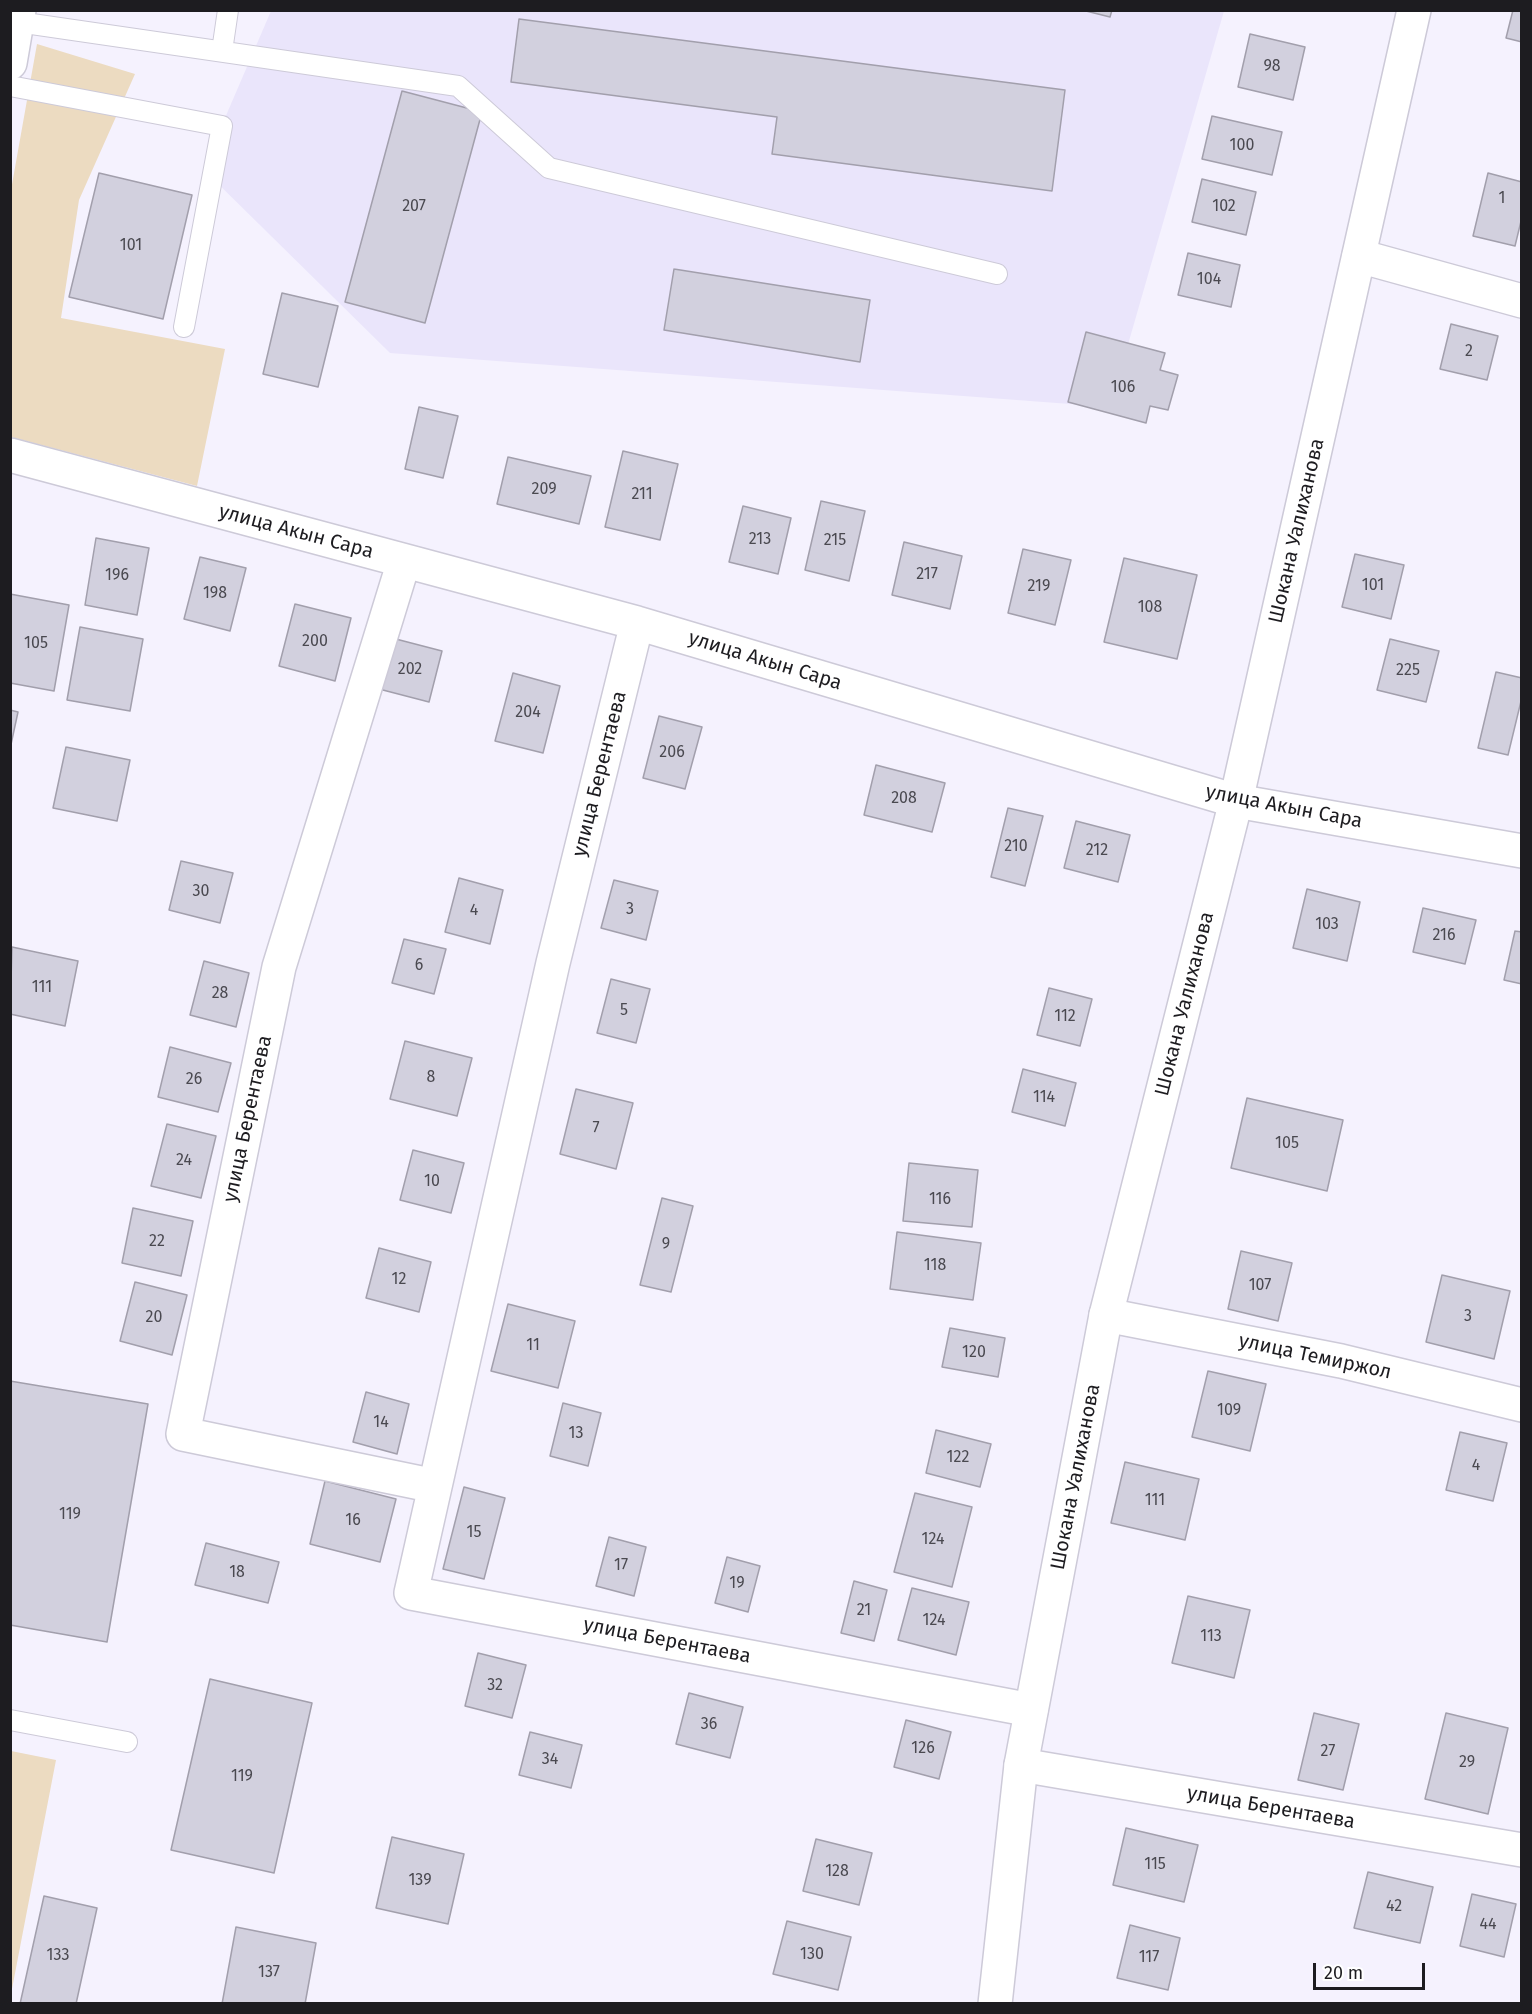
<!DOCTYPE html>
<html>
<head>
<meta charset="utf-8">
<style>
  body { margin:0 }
  #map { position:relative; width:1532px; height:2014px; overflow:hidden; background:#f5f2fe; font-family:"Fira Sans",sans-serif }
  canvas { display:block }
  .frame { position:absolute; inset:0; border:12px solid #1d1c20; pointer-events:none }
  .scale { position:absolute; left:1313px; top:1963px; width:112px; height:27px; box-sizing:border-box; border:3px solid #1d1c20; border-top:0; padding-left:8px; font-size:18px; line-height:21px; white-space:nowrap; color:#1d1c20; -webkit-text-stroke:4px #fff; paint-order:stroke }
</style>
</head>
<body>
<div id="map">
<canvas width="1532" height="2014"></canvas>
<div class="frame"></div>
<div class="scale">20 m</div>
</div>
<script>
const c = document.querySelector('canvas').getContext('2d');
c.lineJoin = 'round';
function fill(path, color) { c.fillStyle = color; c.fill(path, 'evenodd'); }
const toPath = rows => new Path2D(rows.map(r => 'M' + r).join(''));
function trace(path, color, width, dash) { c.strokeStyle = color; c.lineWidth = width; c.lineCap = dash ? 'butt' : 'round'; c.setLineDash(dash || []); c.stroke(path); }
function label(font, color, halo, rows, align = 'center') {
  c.font = font + ' "Fira Sans",sans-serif'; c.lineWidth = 4.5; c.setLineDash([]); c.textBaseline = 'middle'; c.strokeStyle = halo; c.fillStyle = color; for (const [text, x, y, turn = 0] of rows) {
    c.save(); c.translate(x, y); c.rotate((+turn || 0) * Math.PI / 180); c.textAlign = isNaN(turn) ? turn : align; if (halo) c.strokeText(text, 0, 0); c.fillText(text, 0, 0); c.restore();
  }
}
const built = toPath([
  [271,11,1224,11,1110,407,390,353,203,169]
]);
const green = toPath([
  [37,44,135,74,79,200,61,318,225,349,197,486,11,437,11,190],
  [11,1751,56,1760,11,1994,10,1751]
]);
const building = toPath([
  [1082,10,1112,10,1110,17,1082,10],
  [1513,10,1522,10,1522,42,1506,38,1513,10],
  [519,19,1065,90,1052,191,772,154,777,117,511,82,519,19],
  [1250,34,1305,47,1293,100,1238,87,1250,34],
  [402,91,482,112,425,323,345,302,402,91],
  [1212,116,1282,132,1272,175,1202,159,1212,116],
  [99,173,192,195,163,319,69,297,99,173],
  [1488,173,1522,182,1522,217,1515,246,1473,236,1488,173],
  [1202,179,1256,192,1246,235,1192,222,1202,179],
  [1188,253,1240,265,1231,307,1178,295,1188,253],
  [674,269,870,300,860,362,664,330,674,269],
  [282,293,338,306,318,387,263,374,282,293],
  [1451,324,1498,336,1487,380,1440,369,1451,324],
  [1086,332,1165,353,1160,370,1178,375,1168,410,1150,406,1146,423,1068,402,1086,332],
  [419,407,458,416,443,478,405,469,419,407],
  [623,451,678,464,660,540,605,527,623,451],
  [508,457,591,476,579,524,497,504,508,457],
  [821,501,865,511,849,581,805,570,821,501],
  [743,506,791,518,778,574,729,562,743,506],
  [96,538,149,548,137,615,85,605,96,538],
  [904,542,962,556,950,609,892,595,904,542],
  [1023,549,1071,560,1055,625,1008,613,1023,549],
  [1355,554,1404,565,1391,619,1342,607,1355,554],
  [200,557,246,568,230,631,184,619,200,557],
  [1124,558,1197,575,1177,659,1104,642,1124,558],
  [10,594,69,605,54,691,10,683,10,594],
  [295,604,351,618,335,681,279,666,295,604],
  [80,627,143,639,130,711,67,700,80,627],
  [392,638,442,651,429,702,379,689,392,638],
  [1390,639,1439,651,1426,702,1377,690,1390,639],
  [1496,672,1522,678,1522,697,1508,755,1478,748,1496,672],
  [513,673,560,686,543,753,495,741,513,673],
  [10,710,18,712,10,749,10,710],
  [659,716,702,727,685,789,643,778,659,716],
  [66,747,130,760,117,821,53,808,66,747],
  [876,765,945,783,932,832,864,815,876,765],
  [1008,808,1043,816,1025,886,991,877,1008,808],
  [1076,821,1130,835,1118,882,1064,868,1076,821],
  [181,861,233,873,220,923,169,910,181,861],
  [459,878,503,890,490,944,445,932,459,878],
  [614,880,658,891,646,940,601,928,614,880],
  [1307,889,1360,902,1347,961,1293,948,1307,889],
  [1423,908,1476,920,1465,964,1413,952,1423,908],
  [1515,931,1522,932,1522,984,1504,980,1515,931],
  [404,939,446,949,434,994,392,983,404,939],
  [12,947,78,961,65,1026,10,1014,12,947],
  [204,961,249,973,236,1027,190,1015,204,961],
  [611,979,650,989,636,1043,597,1033,611,979],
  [1049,988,1092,999,1080,1046,1037,1035,1049,988],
  [405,1041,472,1058,457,1116,390,1099,405,1041],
  [170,1047,231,1063,218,1112,158,1097,170,1047],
  [1023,1069,1076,1083,1065,1126,1012,1112,1023,1069],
  [576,1089,633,1103,616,1169,560,1154,576,1089],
  [1247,1098,1343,1120,1327,1191,1231,1168,1247,1098],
  [167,1124,216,1136,201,1198,151,1186,167,1124],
  [413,1150,464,1163,451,1213,400,1200,413,1150],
  [909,1163,978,1170,972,1227,903,1221,909,1163],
  [662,1198,693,1206,671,1292,640,1285,662,1198],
  [133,1208,193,1221,181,1276,122,1263,133,1208],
  [897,1232,981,1243,973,1300,890,1289,897,1232],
  [379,1248,431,1262,419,1312,366,1298,379,1248],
  [1241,1251,1292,1263,1278,1321,1228,1309,1241,1251],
  [1442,1275,1510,1291,1494,1359,1426,1342,1442,1275],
  [135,1282,187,1295,172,1355,120,1341,135,1282],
  [508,1304,575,1321,558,1388,491,1371,508,1304],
  [950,1328,1005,1338,998,1377,942,1367,950,1328],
  [1208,1371,1266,1384,1250,1451,1192,1437,1208,1371],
  [10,1381,148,1404,107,1642,10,1625,10,1381],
  [366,1392,409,1404,397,1454,353,1442,366,1392],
  [563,1403,601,1413,588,1466,550,1456,563,1403],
  [936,1430,991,1444,980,1487,926,1473,936,1430],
  [1460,1432,1507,1443,1493,1501,1446,1490,1460,1432],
  [1125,1462,1199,1479,1185,1540,1111,1523,1125,1462],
  [325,1481,396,1499,380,1562,310,1544,325,1481],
  [464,1487,505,1498,484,1579,443,1569,464,1487],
  [915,1493,972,1507,952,1587,894,1572,915,1493],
  [609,1537,646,1547,634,1596,596,1586,609,1537],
  [206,1543,279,1562,268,1603,195,1585,206,1543],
  [727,1557,760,1566,748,1612,715,1603,727,1557],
  [854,1581,887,1590,874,1641,841,1633,854,1581],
  [912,1588,969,1602,956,1655,898,1640,912,1588],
  [1188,1596,1250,1610,1234,1678,1172,1663,1188,1596],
  [478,1653,526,1665,512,1718,465,1706,478,1653],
  [210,1679,312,1703,274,1873,171,1850,210,1679],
  [689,1693,743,1707,730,1758,676,1744,689,1693],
  [1314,1713,1359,1724,1343,1790,1298,1780,1314,1713],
  [1446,1713,1508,1728,1488,1814,1425,1799,1446,1713],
  [906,1720,951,1732,939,1779,894,1767,906,1720],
  [530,1732,582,1745,571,1788,519,1775,530,1732],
  [1126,1828,1198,1845,1184,1902,1113,1885,1126,1828],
  [392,1837,464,1854,448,1924,376,1908,392,1837],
  [816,1839,872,1853,859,1905,803,1891,816,1839],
  [1368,1872,1433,1887,1420,1943,1354,1928,1368,1872],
  [1472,1894,1516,1904,1504,1957,1460,1946,1472,1894],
  [44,1896,97,1908,76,2004,20,2004,44,1896],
  [787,1921,851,1937,838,1990,773,1974,787,1921],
  [1130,1925,1180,1938,1168,1990,1117,1978,1130,1925],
  [236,1927,316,1943,305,2004,222,2004,236,1927]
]);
const service = toPath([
  [18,22,458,86,549,168,997,274],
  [222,51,228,10],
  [10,86,222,126,184,327],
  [10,1720,127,1742]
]);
const minor = toPath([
  [1359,256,1522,301],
  [10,455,637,623,1236,801,1522,851],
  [404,561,279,967,183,1434,435,1486],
  [637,623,553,963,411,1593,1031,1710],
  [1106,1315,1341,1361,1522,1405],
  [1021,1765,1522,1850]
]);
const tertiary = toPath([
  [10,63,19,10],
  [995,2004,1021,1765,1106,1315,1236,801,1414,10]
]);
const numberNames = [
  ["98",1272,67],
  ["100",1242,146],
  ["1",1502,199],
  ["207",414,207],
  ["102",1224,207],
  ["101",131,246],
  ["104",1209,280],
  ["2",1469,352],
  ["106",1123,388],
  ["209",544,490],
  ["211",642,495],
  ["213",760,540],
  ["215",835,541],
  ["217",927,575],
  ["196",117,576],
  ["101",1373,586],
  ["219",1039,587],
  ["198",215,594],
  ["108",1150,608],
  ["200",315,642],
  ["105",36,644],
  ["202",410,670],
  ["225",1408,671],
  ["204",528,713],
  ["206",672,753],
  ["208",904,799],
  ["210",1016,847],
  ["212",1097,851],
  ["30",201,892],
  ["3",630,910],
  ["4",474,911],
  ["103",1327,925],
  ["216",1444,936],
  ["6",419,966],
  ["111",42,988],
  ["28",220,994],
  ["5",624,1011],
  ["112",1065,1017],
  ["8",431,1078],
  ["26",194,1080],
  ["114",1044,1098],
  ["7",596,1129],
  ["105",1287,1144],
  ["24",184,1161],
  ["10",432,1182],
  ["116",940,1200],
  ["22",157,1242],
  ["9",666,1245],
  ["118",935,1266],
  ["12",399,1280],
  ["107",1260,1286],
  ["3",1468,1317],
  ["20",154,1318],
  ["11",533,1346],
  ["120",974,1353],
  ["109",1229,1411],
  ["14",381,1423],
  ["13",576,1434],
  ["122",958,1458],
  ["4",1476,1466],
  ["111",1155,1501],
  ["119",70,1515],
  ["16",353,1521],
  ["15",474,1533],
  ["124",933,1540],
  ["17",621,1566],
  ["18",237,1573],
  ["19",737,1584],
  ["21",864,1611],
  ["124",934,1621],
  ["113",1211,1637],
  ["32",495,1686],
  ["36",709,1725],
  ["126",923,1749],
  ["27",1328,1752],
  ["34",550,1760],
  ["29",1467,1763],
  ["119",242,1777],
  ["115",1155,1865],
  ["128",837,1872],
  ["139",420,1881],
  ["42",1394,1907],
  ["44",1488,1925],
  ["130",812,1955],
  ["133",58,1956],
  ["117",1149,1958],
  ["137",269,1973]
];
const streetNames = [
  ["Шокана Уалиханова",1297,531,-77],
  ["улица Акын Сара",296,532,15],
  ["улица Акын Сара",765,661,17],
  ["улица Берентаева",600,774,-76],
  ["улица Акын Сара",1284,807,11],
  ["Шокана Уалиханова",1185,1004,-76],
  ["улица Берентаева",248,1119,-78],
  ["улица Темиржол",1315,1357,12],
  ["Шокана Уалиханова",1076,1477,-79],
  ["улица Берентаева",667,1641,11],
  ["улица Берентаева",1271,1808,10]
];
fill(built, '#eae5fb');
fill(green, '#ecdbc1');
fill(building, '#d2d0de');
trace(building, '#a29fac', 1.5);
trace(service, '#cdcad8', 22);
trace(minor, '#cdcad8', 36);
trace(tertiary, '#cdcad8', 36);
trace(service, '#fff', 20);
trace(minor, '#fff', 33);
trace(tertiary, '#fff', 33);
label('16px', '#4a4950', null, numberNames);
label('20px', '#1d1c20', '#fff', streetNames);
</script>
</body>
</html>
